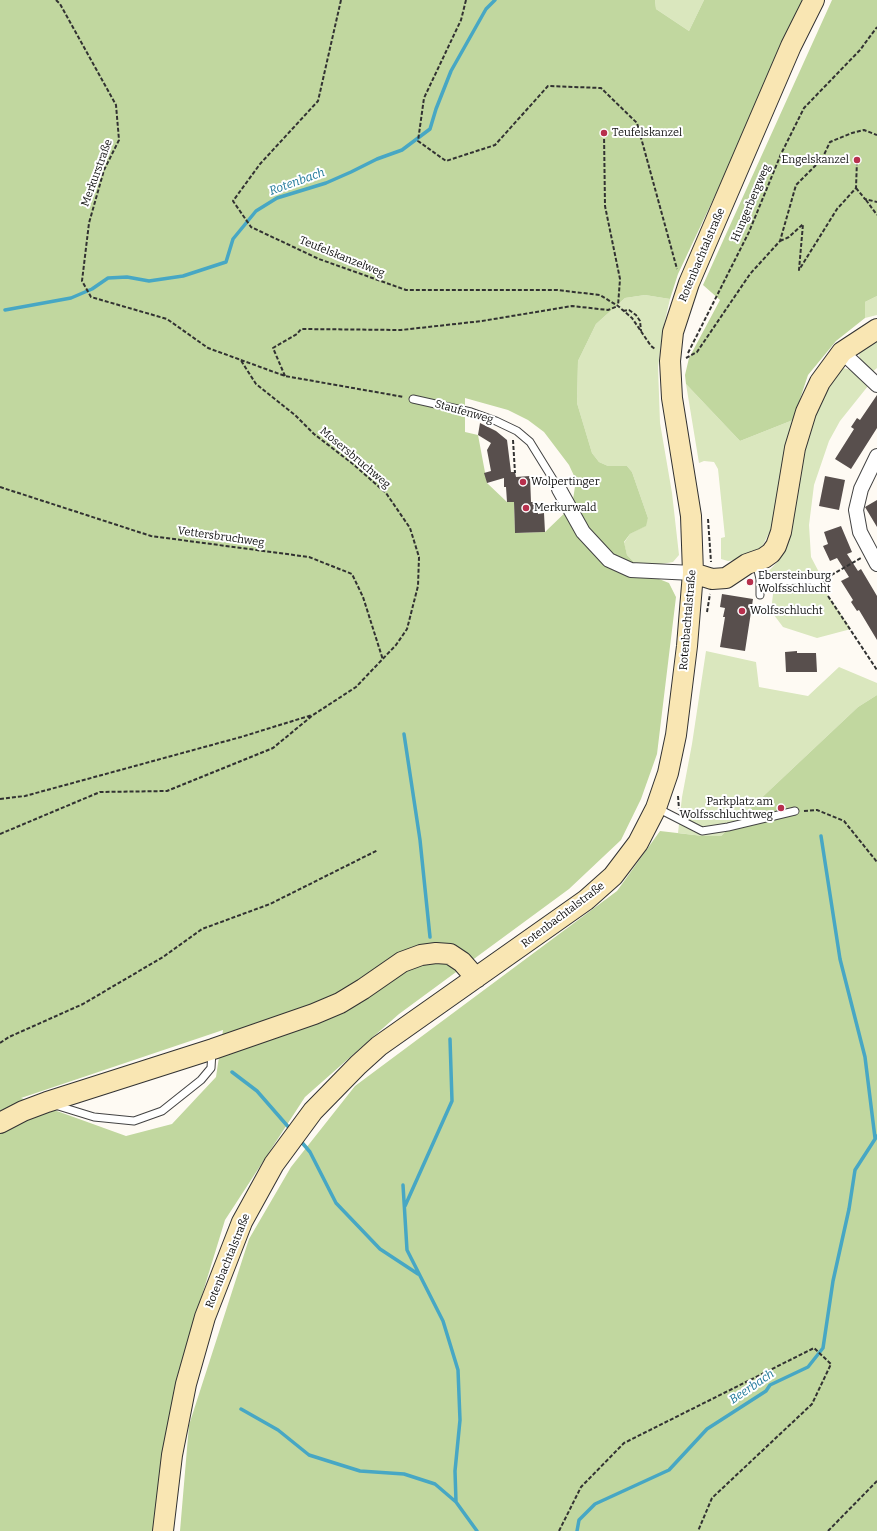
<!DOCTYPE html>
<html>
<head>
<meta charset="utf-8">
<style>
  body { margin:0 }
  canvas { display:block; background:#fefaf3 }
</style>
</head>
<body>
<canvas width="877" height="1531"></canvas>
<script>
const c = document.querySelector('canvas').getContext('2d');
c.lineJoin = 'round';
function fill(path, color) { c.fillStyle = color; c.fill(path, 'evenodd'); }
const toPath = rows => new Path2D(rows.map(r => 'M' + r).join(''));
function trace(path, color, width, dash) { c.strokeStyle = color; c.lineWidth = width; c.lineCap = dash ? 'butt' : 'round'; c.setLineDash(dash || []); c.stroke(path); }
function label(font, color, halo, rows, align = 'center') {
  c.font = font + ' Bitter,serif'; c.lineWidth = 4; c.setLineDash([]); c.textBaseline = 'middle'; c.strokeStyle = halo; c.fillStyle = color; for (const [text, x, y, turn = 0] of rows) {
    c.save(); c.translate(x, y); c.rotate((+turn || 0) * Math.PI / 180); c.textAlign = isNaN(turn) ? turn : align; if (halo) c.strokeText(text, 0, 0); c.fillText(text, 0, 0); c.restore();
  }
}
const green = toPath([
  [655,0,704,0,689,31,656,9],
  [645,295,670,299,663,329,658,367,660,423,672,493,679,555,673,562,644,567,634,562,627,555,624,543,630,534,645,526,648,518,632,472,627,466,608,466,599,462,592,453,577,403,578,361,596,324,625,298],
  [877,296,877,315,865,318,865,302],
  [877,336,877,368,871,373,860,361,859,353,862,346],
  [843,368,852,370,868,386,840,421,829,441,814,485,809,525,811,557,821,576,768,576,766,574,780,559,786,547,808,427,833,374],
  [686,384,740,441,793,420,771,529,762,547,742,559,728,561,721,559,721,538,725,537,718,469,714,462,704,461,699,463],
  [819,582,851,629,817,638,783,627,771,611,774,586],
  [706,651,756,662,759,687,808,696,839,667,877,683,877,695,858,707,721,836,703,836,678,833,682,797,692,744]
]);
const forest = toPath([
  [0,0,655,0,656,9,689,31,704,0,807,0,678,274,670,299,645,295,625,298,596,324,578,361,577,403,592,453,599,462,608,466,627,466,632,472,648,518,646,526,630,534,624,542,627,555,634,562,644,567,654,577,669,583,676,597,657,754,641,799,621,840,569,889,399,1014,305,1097,225,1220,177,1377,156,1531,0,1531],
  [465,398,508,410,528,420,544,432,569,465,576,480,572,506,545,532,515,533,514,502,507,502,487,483,478,435,465,432],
  [223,1030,216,1077,172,1124,126,1136,21,1098],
  [832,0,877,0,877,296,865,302,865,318,836,341,808,375,793,420,740,441,686,384,685,375,689,358,720,300,703,285],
  [877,695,877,1531,180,1531,189,1425,249,1239,291,1167,355,1086,617,891,660,831,703,836,721,836,858,707]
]);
const stream = toPath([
  [5,310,71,298,92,289,108,278,127,277,149,281,183,276,226,262,233,239,256,211,277,198,326,183,351,172,377,159,402,150,430,129,436,109,451,71,486,9,495,0],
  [404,734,420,840,430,937],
  [821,836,840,959,865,1057,875,1138],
  [232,1072,257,1091,291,1130],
  [299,1139,310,1152,336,1203,380,1249,418,1274],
  [403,1185,407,1250,443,1321,458,1370,460,1420,455,1471,456,1502,477,1531],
  [405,1206,452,1101,450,1039],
  [241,1409,278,1430,309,1455,360,1471,404,1474,435,1484,456,1502],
  [577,1531,579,1520,595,1504,669,1470,707,1429,766,1391,770,1385,808,1367,823,1348,833,1281,849,1209,855,1170,877,1136]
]);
const building = toPath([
  [877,395,877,428,851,469,835,459,854,429,851,427,857,418,860,420],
  [480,423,496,431,507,440,511,472,515,472,516,477,530,476,531,502,538,502,538,514,544,513,545,532,515,533,514,502,507,502,506,487,504,487,504,478,487,483,484,473,491,471,487,450,491,443,478,435],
  [825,476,845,480,839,510,819,506],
  [877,500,877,527,865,507],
  [841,526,852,552,847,554,858,571,861,569,877,596,877,640,859,610,857,611,851,602,853,600,841,581,849,577,837,558,830,561,823,546,828,544,824,532],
  [722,594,753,599,745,651,720,647,725,617,723,617,725,608,720,607],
  [797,651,797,653,816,653,817,672,786,672,785,652]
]);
const path = toPath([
  [56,0,60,4,116,105,119,140,104,170,89,223,82,281,91,297,167,319,208,348,285,376,404,397],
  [341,0,318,101,260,164,233,201,251,227,319,259,406,290,557,290,600,295,618,306,632,318,651,346,655,349],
  [466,0,461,20,424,98,418,141,446,161,495,145,548,86,601,88,637,123,677,269],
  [604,133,605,206,620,279,618,306],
  [856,188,865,199,877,202],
  [866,200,877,215],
  [780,241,789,237,803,224,799,270,837,209,856,188,857,160],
  [623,311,629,310,636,315,640,321,641,331],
  [688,353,749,232,781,154,804,108,860,50,877,27],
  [686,358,697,352,750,274,780,241,796,185,822,159,830,142,852,133,864,130,877,135],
  [285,376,273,348,297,334,301,329,401,330,482,321,572,306,608,310,618,306],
  [513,440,515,473],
  [0,487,151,536,309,557,352,574,363,597,383,660],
  [708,519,711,562],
  [826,578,861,558],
  [828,596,877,670],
  [707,612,710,594],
  [678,796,679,809],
  [0,799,25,796,241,737,312,715],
  [804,811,817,810,844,821,877,862],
  [0,834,100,792,167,791,273,748,313,715,356,687,396,645,407,629,418,586,419,557,410,528,386,493,353,464,314,434,295,415,256,384,240,359],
  [0,1043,9,1037,83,1004,163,957,202,929,270,904,378,850],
  [559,1531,581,1487,624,1443,814,1348,831,1364,812,1404,712,1498,698,1531],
  [828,1531,877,1481]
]);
const lane = toPath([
  [413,399,471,412,496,421,517,431,530,442,559,489],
  [756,562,760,579,760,595],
  [760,579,771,581,810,580,819,582,824,589],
  [657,808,702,831,728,827,795,811],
  [55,1105,94,1117,134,1121,162,1111,201,1080,211,1068,212,1051]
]);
const street = toPath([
  [842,352,877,385],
  [877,456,861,489,856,510,860,532,877,564],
  [559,489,583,532,609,560,631,570,693,573]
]);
const secondary = toPath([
  [693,573,712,579,726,578,747,564,764,558,771,553,776,546,781,532,795,448,806,412,820,382,842,352,877,329],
  [0,1123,23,1111,47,1102,213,1049,314,1014,340,1003,363,989,402,962,421,955,436,953,450,954,462,962,476,978],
  [163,1531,172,1455,186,1384,205,1317,242,1222,274,1164,313,1111,358,1065,379,1046,586,900,613,876,638,843,656,808,668,773,676,735,687,646,693,573,691,516,672,398,670,361,673,332,689,283,791,46,814,0]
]);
const markers = [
  [604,133,4,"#b7304d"],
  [857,160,4,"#b7304d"],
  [523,482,4,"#b7304d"],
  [526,508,4,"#b7304d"],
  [750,582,4,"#b7304d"],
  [742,611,4,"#b7304d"],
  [781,808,4,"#b7304d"]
];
const poiNames = [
  ["Teufelskanzel",612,133],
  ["Engelskanzel",849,160,"right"],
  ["Wolpertinger",531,482],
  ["Merkurwald",534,508],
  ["Ebersteinburg",758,576],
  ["Wolfsschlucht",758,589],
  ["Wolfsschlucht",750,611],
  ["Parkplatz am",773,802,"right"],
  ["Wolfsschluchtweg",773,815,"right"]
];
const streetNames = [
  ["Merkurstraße",97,173,-70],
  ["Hungerbergweg",751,203,-67],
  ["Rotenbachtalstraße",702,255,-67],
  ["Teufelskanzelweg",342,257,22],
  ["Staufenweg",464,412,16],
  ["Mosersbruchweg",355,458,40],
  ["Vettersbruchweg",221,537,8],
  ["Rotenbachtalstraße",688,620,-85],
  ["Rotenbachtalstraße",563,915,-37],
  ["Rotenbachtalstraße",228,1261,-68]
];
const waterNames = [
  ["Rotenbach",297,182,-20],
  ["Beerbach",752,1387,-34]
];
fill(green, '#dae7be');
fill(forest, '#c1d79f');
trace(stream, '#47a7c4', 3.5);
fill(building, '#584f4d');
trace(lane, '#434343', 9);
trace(street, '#434343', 16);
trace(secondary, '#323232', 22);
trace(path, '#323232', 2, [4, 2]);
trace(lane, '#fff', 7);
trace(street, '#fff', 14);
trace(secondary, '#f9e6b3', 20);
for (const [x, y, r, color] of markers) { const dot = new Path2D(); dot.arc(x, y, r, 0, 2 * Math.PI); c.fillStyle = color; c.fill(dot); trace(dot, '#fff', 1.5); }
label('11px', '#101010', '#fff', poiNames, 'left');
label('11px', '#101010', '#fff', streetNames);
label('italic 12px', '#20799a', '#fff', waterNames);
</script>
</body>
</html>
